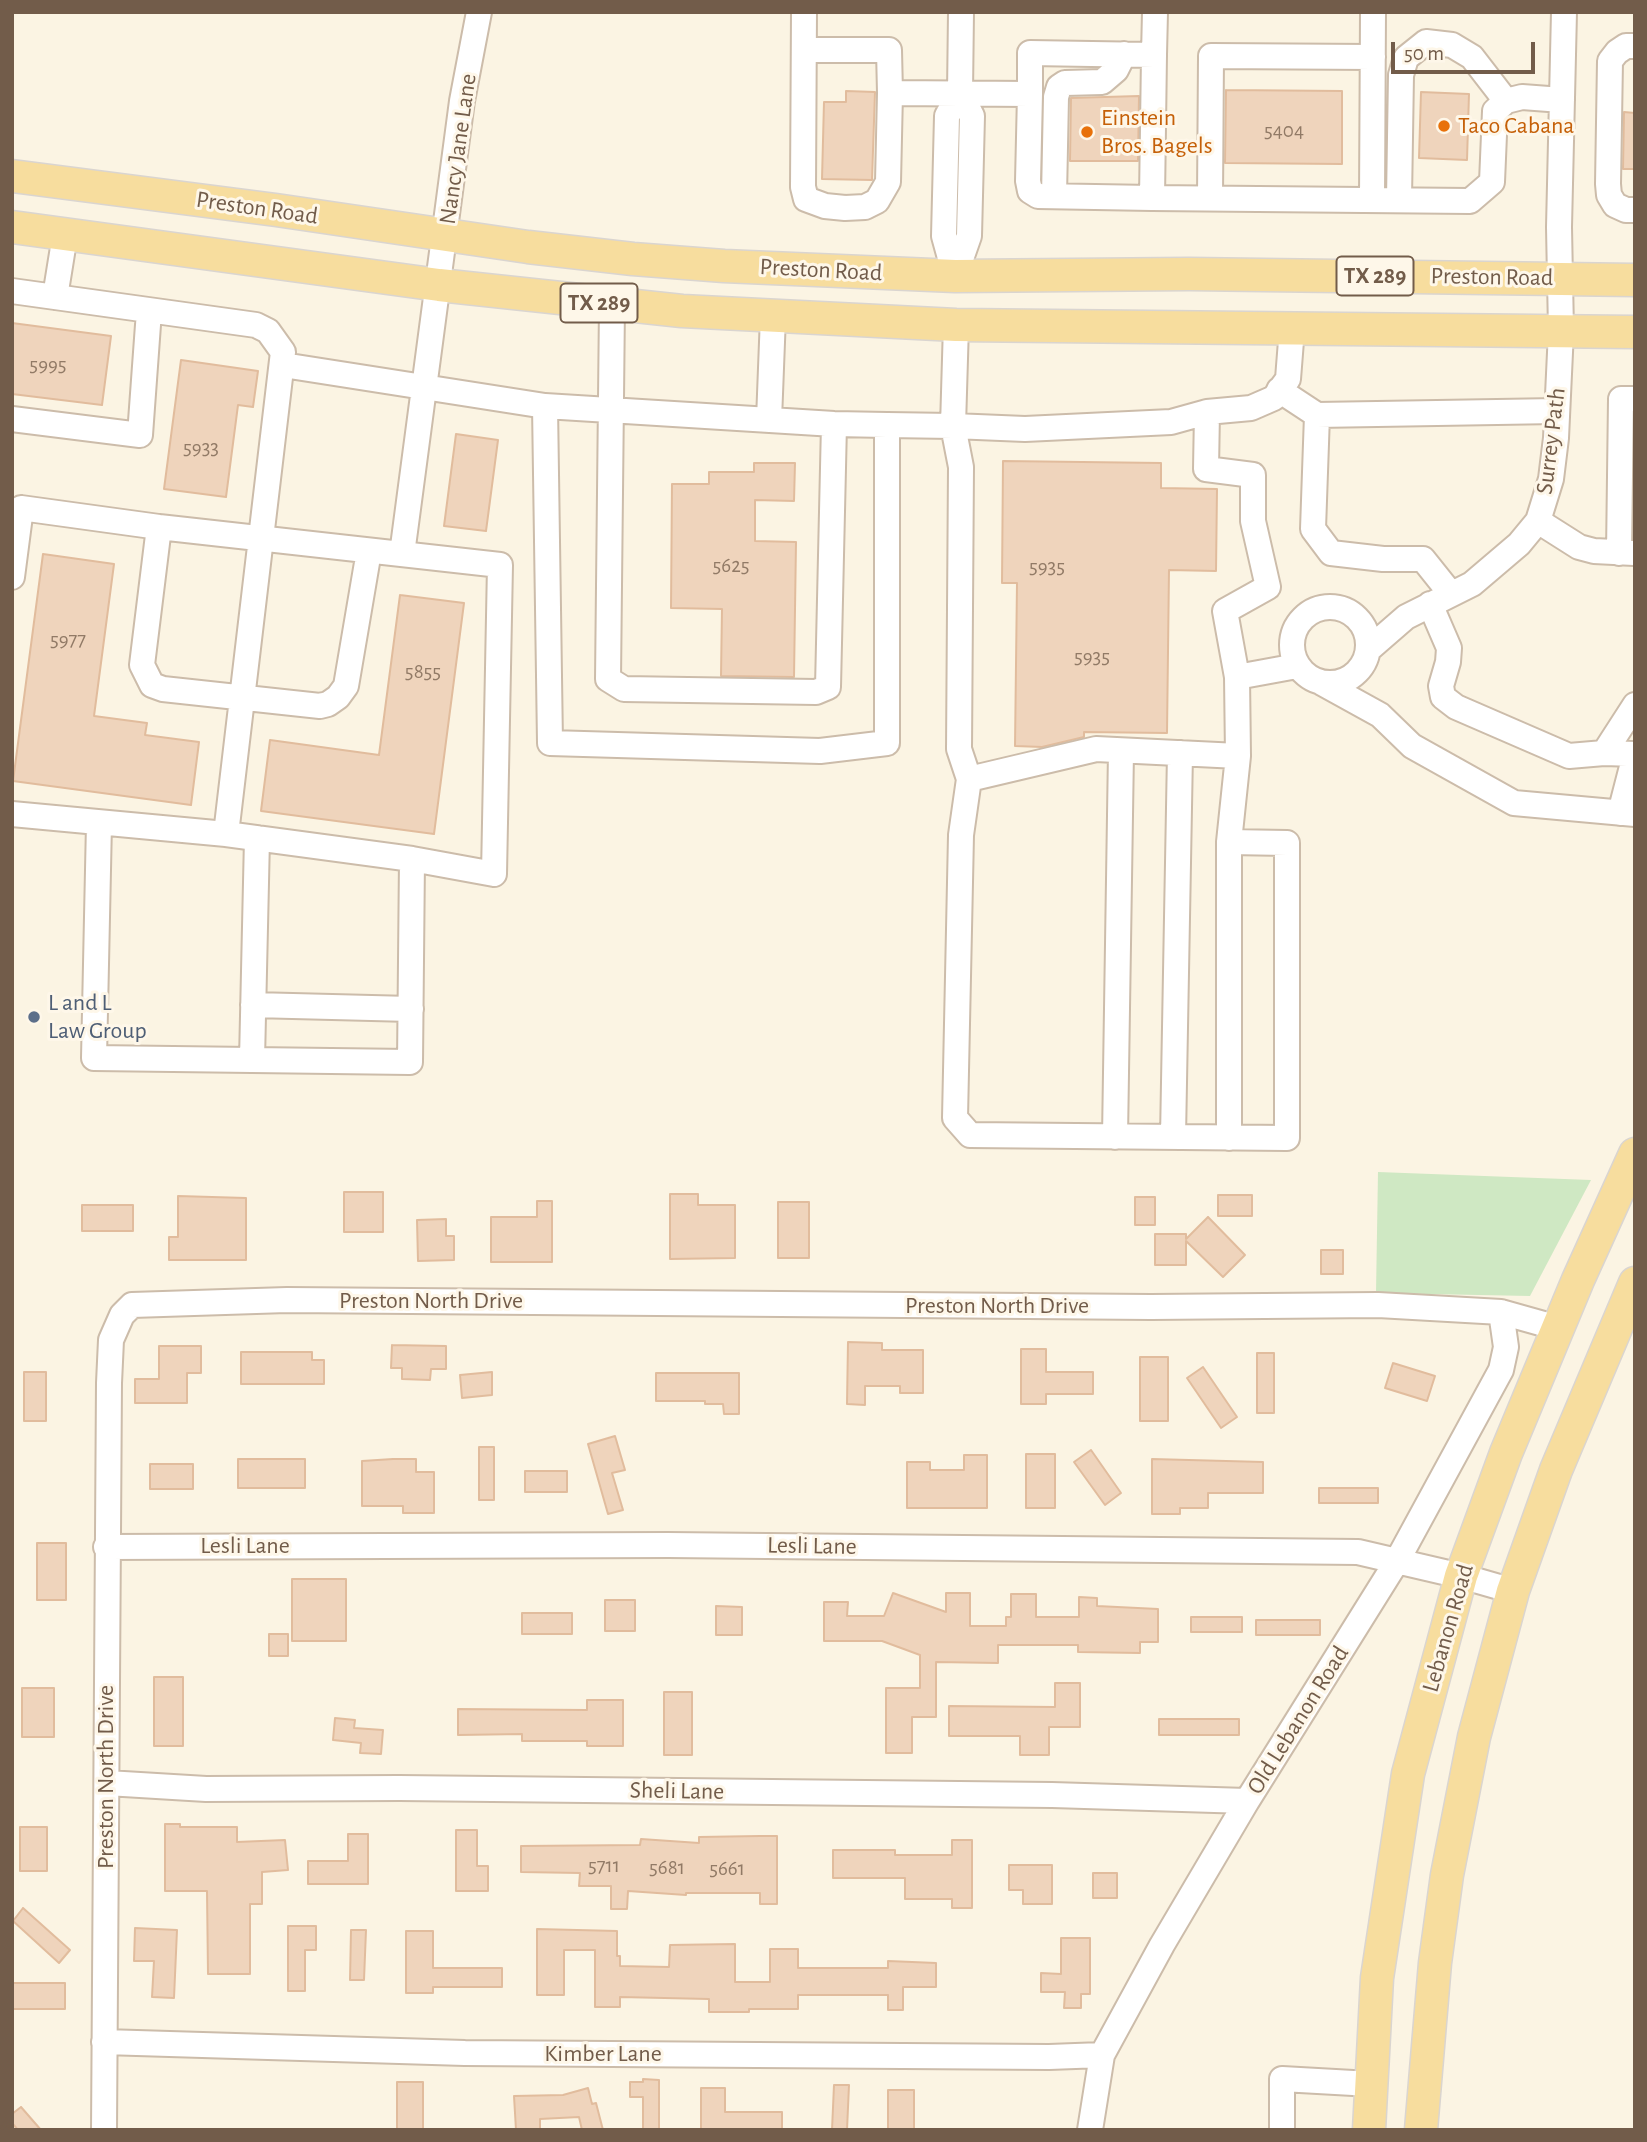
<!DOCTYPE html>
<html>
<head>
<meta charset="utf-8">
<style>
  body { margin:0 }
  #map { position:relative; width:1647px; height:2142px; overflow:hidden; background:#fbf4e3; font-family:"Alegreya Sans",sans-serif }
  canvas { display:block }
  .frame { position:absolute; inset:0; border:14px solid #725c4a; pointer-events:none }
  .scale { position:absolute; left:1391px; top:42px; width:144px; height:32px; box-sizing:border-box; border:4px solid #725c4a; border-top:0; padding-left:9px; font-size:21px; line-height:24px; white-space:nowrap; color:#725c4a; -webkit-text-stroke:5px #fef7e9; paint-order:stroke }
</style>
</head>
<body>
<div id="map">
<canvas width="1647" height="2142"></canvas>
<div class="frame"></div>
<div class="scale">50 m</div>
</div>
<script>
const c = document.querySelector('canvas').getContext('2d');
c.lineJoin = 'round';
function fill(path, color) { c.fillStyle = color; c.fill(path, 'evenodd'); }
const toPath = rows => new Path2D(rows.map(r => 'M' + r).join(''));
function trace(path, color, width, dash) { c.strokeStyle = color; c.lineWidth = width; c.lineCap = dash ? 'butt' : 'round'; c.setLineDash(dash || []); c.stroke(path); }
function label(font, color, halo, rows, align = 'center') {
  c.font = font + ' "Alegreya Sans",sans-serif'; c.lineWidth = 6; c.setLineDash([]); c.textBaseline = 'middle'; c.strokeStyle = halo; c.fillStyle = color; for (const [text, x, y, turn = 0] of rows) {
    c.save(); c.translate(x, y); c.rotate((+turn || 0) * Math.PI / 180); c.textAlign = isNaN(turn) ? turn : align; if (halo) c.strokeText(text, 0, 0); c.fillText(text, 0, 0); c.restore();
  }
}
const green = toPath([
  [1378,1172,1591,1180,1530,1296,1376,1293]
]);
const building = toPath([
  [1226,90,1342,91,1342,164,1225,163,1226,90],
  [846,91,875,92,872,180,822,179,824,102,846,102,846,91],
  [1421,92,1469,94,1467,160,1419,158,1421,92],
  [1139,96,1138,161,1070,161,1071,98,1139,96],
  [1624,112,1635,113,1635,169,1623,169,1624,112],
  [12,323,111,336,102,405,12,394,12,323],
  [181,360,258,371,253,407,238,405,226,497,164,489,181,360],
  [456,434,498,440,486,531,444,526,456,434],
  [1003,461,1161,463,1161,488,1217,489,1216,571,1169,570,1167,733,1084,732,1084,737,1042,747,1015,746,1017,583,1002,583,1003,461],
  [754,463,795,463,794,501,755,500,755,541,796,542,794,677,721,676,722,609,671,608,672,484,709,484,709,472,754,472,754,463],
  [43,554,114,564,94,716,147,723,145,735,199,742,191,805,13,781,43,554],
  [400,595,464,603,434,834,261,811,270,740,379,755,400,595],
  [344,1192,383,1192,383,1232,344,1232,344,1192],
  [670,1194,698,1194,698,1205,735,1205,735,1258,670,1259,670,1194],
  [1218,1195,1252,1195,1252,1216,1218,1216,1218,1195],
  [178,1196,246,1198,246,1260,169,1260,169,1237,178,1237,178,1196],
  [1135,1197,1155,1197,1155,1225,1135,1225,1135,1197],
  [537,1201,552,1201,552,1262,491,1262,491,1217,537,1217,537,1201],
  [778,1202,809,1202,809,1258,778,1258,778,1202],
  [82,1205,133,1205,133,1231,82,1231,82,1205],
  [1208,1217,1245,1255,1223,1277,1186,1241,1186,1265,1155,1265,1155,1234,1186,1234,1186,1239,1208,1217],
  [446,1219,446,1236,454,1236,454,1260,418,1261,417,1220,446,1219],
  [1321,1250,1343,1250,1343,1274,1321,1274,1321,1250],
  [848,1342,882,1343,882,1350,923,1350,923,1393,900,1393,900,1386,865,1386,865,1405,847,1404,848,1342],
  [392,1345,446,1346,446,1369,431,1369,430,1380,402,1379,402,1368,391,1368,392,1345],
  [159,1346,201,1346,201,1373,187,1373,187,1403,135,1403,135,1379,159,1379,159,1346],
  [1021,1349,1046,1349,1046,1372,1093,1372,1093,1394,1046,1394,1046,1404,1021,1404,1021,1349],
  [241,1352,312,1352,312,1360,324,1360,324,1384,241,1384,241,1352],
  [1257,1353,1274,1353,1274,1413,1257,1413,1257,1353],
  [1140,1357,1168,1357,1168,1421,1140,1421,1140,1357],
  [1393,1363,1435,1376,1427,1401,1385,1388,1393,1363],
  [1203,1367,1237,1417,1221,1428,1187,1378,1203,1367],
  [24,1372,46,1372,46,1421,24,1421,24,1372],
  [492,1372,492,1395,462,1398,460,1375,492,1372],
  [656,1373,739,1373,739,1414,724,1414,723,1404,705,1404,705,1401,656,1401,656,1373],
  [615,1436,625,1470,612,1473,623,1510,608,1514,588,1444,615,1436],
  [479,1447,494,1447,494,1500,479,1500,479,1447],
  [1091,1450,1121,1493,1105,1505,1074,1462,1091,1450],
  [1026,1454,1055,1454,1055,1508,1026,1508,1026,1454],
  [964,1455,987,1455,987,1508,907,1508,907,1462,930,1462,930,1470,964,1470,964,1455],
  [238,1459,305,1459,305,1488,238,1488,238,1459],
  [393,1459,416,1459,416,1472,434,1472,434,1513,403,1513,403,1506,362,1506,362,1461,393,1459],
  [1152,1459,1263,1462,1263,1493,1208,1493,1208,1508,1180,1508,1180,1514,1152,1514,1152,1459],
  [150,1464,193,1464,193,1489,150,1489,150,1464],
  [525,1471,567,1471,567,1492,525,1492,525,1471],
  [1319,1488,1378,1488,1378,1503,1319,1503,1319,1488],
  [37,1543,66,1543,66,1600,37,1600,37,1543],
  [292,1579,346,1579,346,1641,292,1641,292,1579],
  [893,1593,946,1612,946,1593,970,1593,970,1626,1006,1626,1006,1617,1011,1617,1011,1594,1036,1594,1036,1617,1079,1617,1079,1597,1097,1598,1097,1606,1158,1609,1158,1642,1140,1642,1140,1653,1078,1652,1078,1645,998,1645,998,1663,936,1662,936,1717,912,1717,912,1753,886,1753,886,1688,920,1688,920,1655,882,1641,824,1641,824,1602,848,1602,847,1616,884,1616,893,1593],
  [605,1600,635,1600,635,1631,605,1631,605,1600],
  [716,1606,742,1607,742,1635,716,1635,716,1606],
  [522,1613,572,1613,572,1634,522,1634,522,1613],
  [1191,1617,1242,1617,1242,1632,1191,1632,1191,1617],
  [1256,1620,1320,1620,1320,1635,1256,1635,1256,1620],
  [269,1634,288,1634,288,1656,269,1656,269,1634],
  [154,1677,183,1677,183,1746,154,1746,154,1677],
  [1055,1683,1080,1683,1080,1727,1049,1727,1049,1755,1020,1755,1020,1736,949,1736,949,1706,1055,1707,1055,1683],
  [22,1688,54,1688,54,1737,22,1737,22,1688],
  [664,1692,692,1692,692,1755,664,1755,664,1692],
  [587,1700,623,1700,623,1746,587,1746,587,1741,522,1741,522,1734,458,1735,458,1709,587,1710,587,1700],
  [335,1718,355,1720,354,1728,383,1730,381,1754,360,1753,361,1743,333,1740,335,1718],
  [1159,1719,1239,1719,1239,1735,1159,1735,1159,1719],
  [165,1824,180,1824,180,1827,237,1827,237,1842,285,1840,288,1870,262,1872,262,1904,250,1904,250,1974,208,1974,207,1891,165,1891,165,1824],
  [20,1827,47,1827,47,1871,20,1871,20,1827],
  [456,1830,477,1830,477,1866,488,1866,488,1891,456,1891,456,1830],
  [348,1834,368,1834,368,1884,308,1884,308,1861,348,1861,348,1834],
  [760,1836,777,1836,777,1904,760,1904,760,1893,686,1893,686,1895,628,1891,627,1909,611,1909,611,1886,579,1886,580,1873,521,1872,521,1846,640,1845,641,1839,699,1843,699,1837,760,1836],
  [952,1840,972,1840,972,1908,952,1908,952,1899,905,1899,905,1878,833,1878,833,1850,895,1850,895,1855,952,1855,952,1840],
  [1009,1865,1052,1865,1052,1904,1023,1904,1023,1890,1009,1890,1009,1865],
  [1093,1873,1117,1873,1117,1898,1093,1898,1093,1873],
  [23,1908,70,1950,59,1963,13,1921,23,1908],
  [288,1926,316,1926,316,1950,305,1950,305,1991,288,1991,288,1926],
  [135,1928,177,1930,174,1998,152,1997,154,1961,134,1961,135,1928],
  [537,1929,617,1931,617,1956,620,1956,620,1966,669,1967,670,1945,735,1944,735,1982,770,1982,770,1949,798,1949,798,1968,888,1968,888,1961,936,1963,936,1987,903,1987,903,2010,888,2010,888,1995,798,1995,798,2009,749,2009,749,2012,709,2012,709,1999,620,1997,620,2007,595,2007,595,1950,564,1950,564,1995,537,1995,537,1929],
  [351,1930,366,1930,364,1980,350,1980,351,1930],
  [406,1931,433,1931,433,1968,502,1968,502,1987,433,1987,433,1993,406,1993,406,1931],
  [1061,1938,1090,1938,1090,1994,1081,1994,1081,2008,1064,2008,1065,1992,1041,1992,1041,1973,1061,1974,1061,1938],
  [12,1983,65,1983,65,2009,12,2009,12,1983],
  [643,2079,659,2080,659,2130,643,2130,643,2097,630,2097,630,2082,643,2082,643,2079],
  [397,2082,423,2082,423,2130,397,2130,397,2082],
  [834,2085,849,2085,847,2130,832,2130,834,2085],
  [588,2088,592,2104,596,2103,603,2130,582,2130,579,2117,540,2119,540,2130,516,2130,514,2096,563,2095,588,2088],
  [701,2088,725,2088,725,2112,782,2112,782,2130,701,2130,701,2088],
  [888,2090,914,2090,914,2130,888,2130,888,2090],
  [21,2107,41,2130,18,2130,12,2123,12,2114,21,2107]
]);
const minor = toPath([
  [804,12,803,187,806,199,825,206,845,208,865,207,877,201,888,182,890,93,1030,94,1028,181,1030,191,1038,196,1152,198,1470,201,1492,182,1495,111,1506,101,1522,97,1562,100],
  [1635,46,1626,46,1617,52,1610,61,1608,184,1609,195,1615,205,1626,210,1635,210],
  [804,50,889,50,890,93],
  [1030,94,1030,53,1154,55,1155,12],
  [1054,196,1056,97,1059,87,1065,83,1102,82,1116,70,1124,54],
  [1152,198,1154,55],
  [1210,198,1211,56,1373,57],
  [1372,199,1373,12],
  [1399,199,1401,75,1406,58,1426,42,1452,45,1472,57,1506,101],
  [955,276,969,236,972,116,960,93,961,12],
  [955,276,944,236,947,116,960,93],
  [12,291,256,325,268,331,283,352,226,834],
  [55,297,65,235],
  [612,305,608,679,624,689,816,692,828,687,834,424],
  [956,325,953,426,961,467,959,749,969,779,1096,749,1238,756],
  [283,365,545,406],
  [1279,390,1317,415,1313,529,1331,553,1383,559,1423,559,1451,594],
  [1207,412,1206,469,1253,475,1253,521,1268,587,1225,611,1237,677,1297,666],
  [1317,415,1557,411],
  [12,419,140,435,149,311],
  [769,420,773,316],
  [887,425,887,743,820,751,550,743,545,406,834,424,887,425,953,426,1025,429,1171,422,1207,412,1251,408,1274,398,1288,379,1292,328],
  [1538,521,1579,547,1594,551,1634,553],
  [159,527,142,665,152,685,163,689,320,706,328,704,338,697,346,686,369,551],
  [1619,553,1621,399,1635,399],
  [402,554,462,101,479,12],
  [12,577,21,508,159,527,500,565,494,874,412,859,226,834,12,814],
  [1430,604,1449,648,1448,662,1441,686,1443,697,1456,707,1569,756,1604,753,1635,754],
  '1292 645a38 38 0 1 1 76 0a38 38 0 1 1-76 0Z',
  [1368,650,1406,617,1472,584,1519,544,1538,521,1551,479,1556,438,1561,331,1559,227,1564,12],
  [1322,683,1380,715,1412,746,1514,803,1635,814],
  [1604,753,1635,705],
  [969,779,961,835,955,1118,970,1135,1287,1138,1287,843,1229,842,1238,756,1237,677],
  [1620,813,1635,755],
  [99,823,94,1058,410,1062,412,859],
  [1229,842,1229,1138],
  [253,1005,411,1009],
  [252,1060,257,838],
  [1115,1137,1121,751],
  [1173,1137,1180,753],
  [106,1547,668,1545,1358,1552,1461,1576,1513,1591],
  [107,1783,206,1789,399,1788,1052,1795,1247,1801],
  [104,2042,465,2053,1049,2057,1102,2055],
  [104,2130,109,1383,111,1340,122,1315,132,1305,287,1300,1151,1307,1378,1305,1501,1312,1558,1328],
  [1090,2130,1102,2055,1162,1945,1247,1801,1397,1561,1501,1370,1506,1347,1501,1312],
  [1282,2130,1282,2079,1371,2084]
]);
const major = toPath([
  [12,176,276,210,528,247,633,259,724,266,955,276,1189,274,1635,280],
  [12,227,439,285,682,311,956,325,1635,332],
  [1369,2130,1377,1978,1408,1774,1461,1576,1506,1453,1578,1280,1635,1154],
  [1421,2130,1435,1963,1447,1875,1474,1737,1513,1591,1556,1470,1635,1283]
]);
const markers = [
  [1444,126,7,"#e8710a"],
  [1087,132,7,"#e8710a"],
  [34,1017,7,"#5c6f8a"]
];
const numberNames = [
  ["5404",1284,131],
  ["5995",48,365],
  ["5933",201,448],
  ["5625",731,566],
  ["5935",1047,567],
  ["5977",68,640],
  ["5935",1092,657],
  ["5855",423,672],
  ["5711",604,1866],
  ["5681",667,1868],
  ["5661",727,1869]
];
const shields = [
  [1375,276,77],
  [599,303,77]
];
const shieldNames = [
  ["TX 289",1375,276],
  ["TX 289",599,303]
];
const foodNames = [
  ["Einstein",1101,118],
  ["Bros. Bagels",1101,146],
  ["Taco Cabana",1458,126]
];
const streetNames = [
  ["Nancy Jane Lane",458,149,-82],
  ["Preston Road",257,208,8],
  ["Preston Road",821,270,3],
  ["Preston Road",1492,277,1],
  ["Surrey Path",1551,441,-83],
  ["Preston North Drive",431,1301],
  ["Preston North Drive",997,1306],
  ["Lesli Lane",245,1546],
  ["Lesli Lane",812,1546,1],
  ["Lebanon Road",1448,1628,-74],
  ["Old Lebanon Road",1298,1720,-58],
  ["Preston North Drive",106,1777,-90],
  ["Sheli Lane",677,1791,1],
  ["Kimber Lane",603,2054]
];
const serviceNames = [
  ["L and L",48,1003],
  ["Law Group",48,1031]
];
fill(green, '#cfe8c3');
fill(building, '#efd4bc');
trace(building, '#e1bc9d', 2);
trace(minor, '#ccbcaa', 28);
trace(major, '#dad5d0', 35);
trace(minor, '#fff', 24);
trace(major, '#f7dd9e', 32);
for (const [x, y, r, color] of markers) { const dot = new Path2D(); dot.arc(x, y, r, 0, 2 * Math.PI); c.fillStyle = color; c.fill(dot); trace(dot, '#fef7e9', 2.5); }
label('21px', '#917a66', null, numberNames);
for (const [x, y, w] of shields) { const box = new Path2D(); box.roundRect(x - w / 2, y - 19.5, w, 39, 5); c.fillStyle = '#fef7e9'; c.fill(box); trace(box, '#725c4a', 2); }
label('bold 23px', '#725c4a', null, shieldNames);
label('24px', '#c56008', '#fef7e9', foodNames, 'left');
label('24px', '#725c4a', '#fef7e9', streetNames);
label('24px', '#4e5e75', '#fef7e9', serviceNames, 'left');
</script>
</body>
</html>
